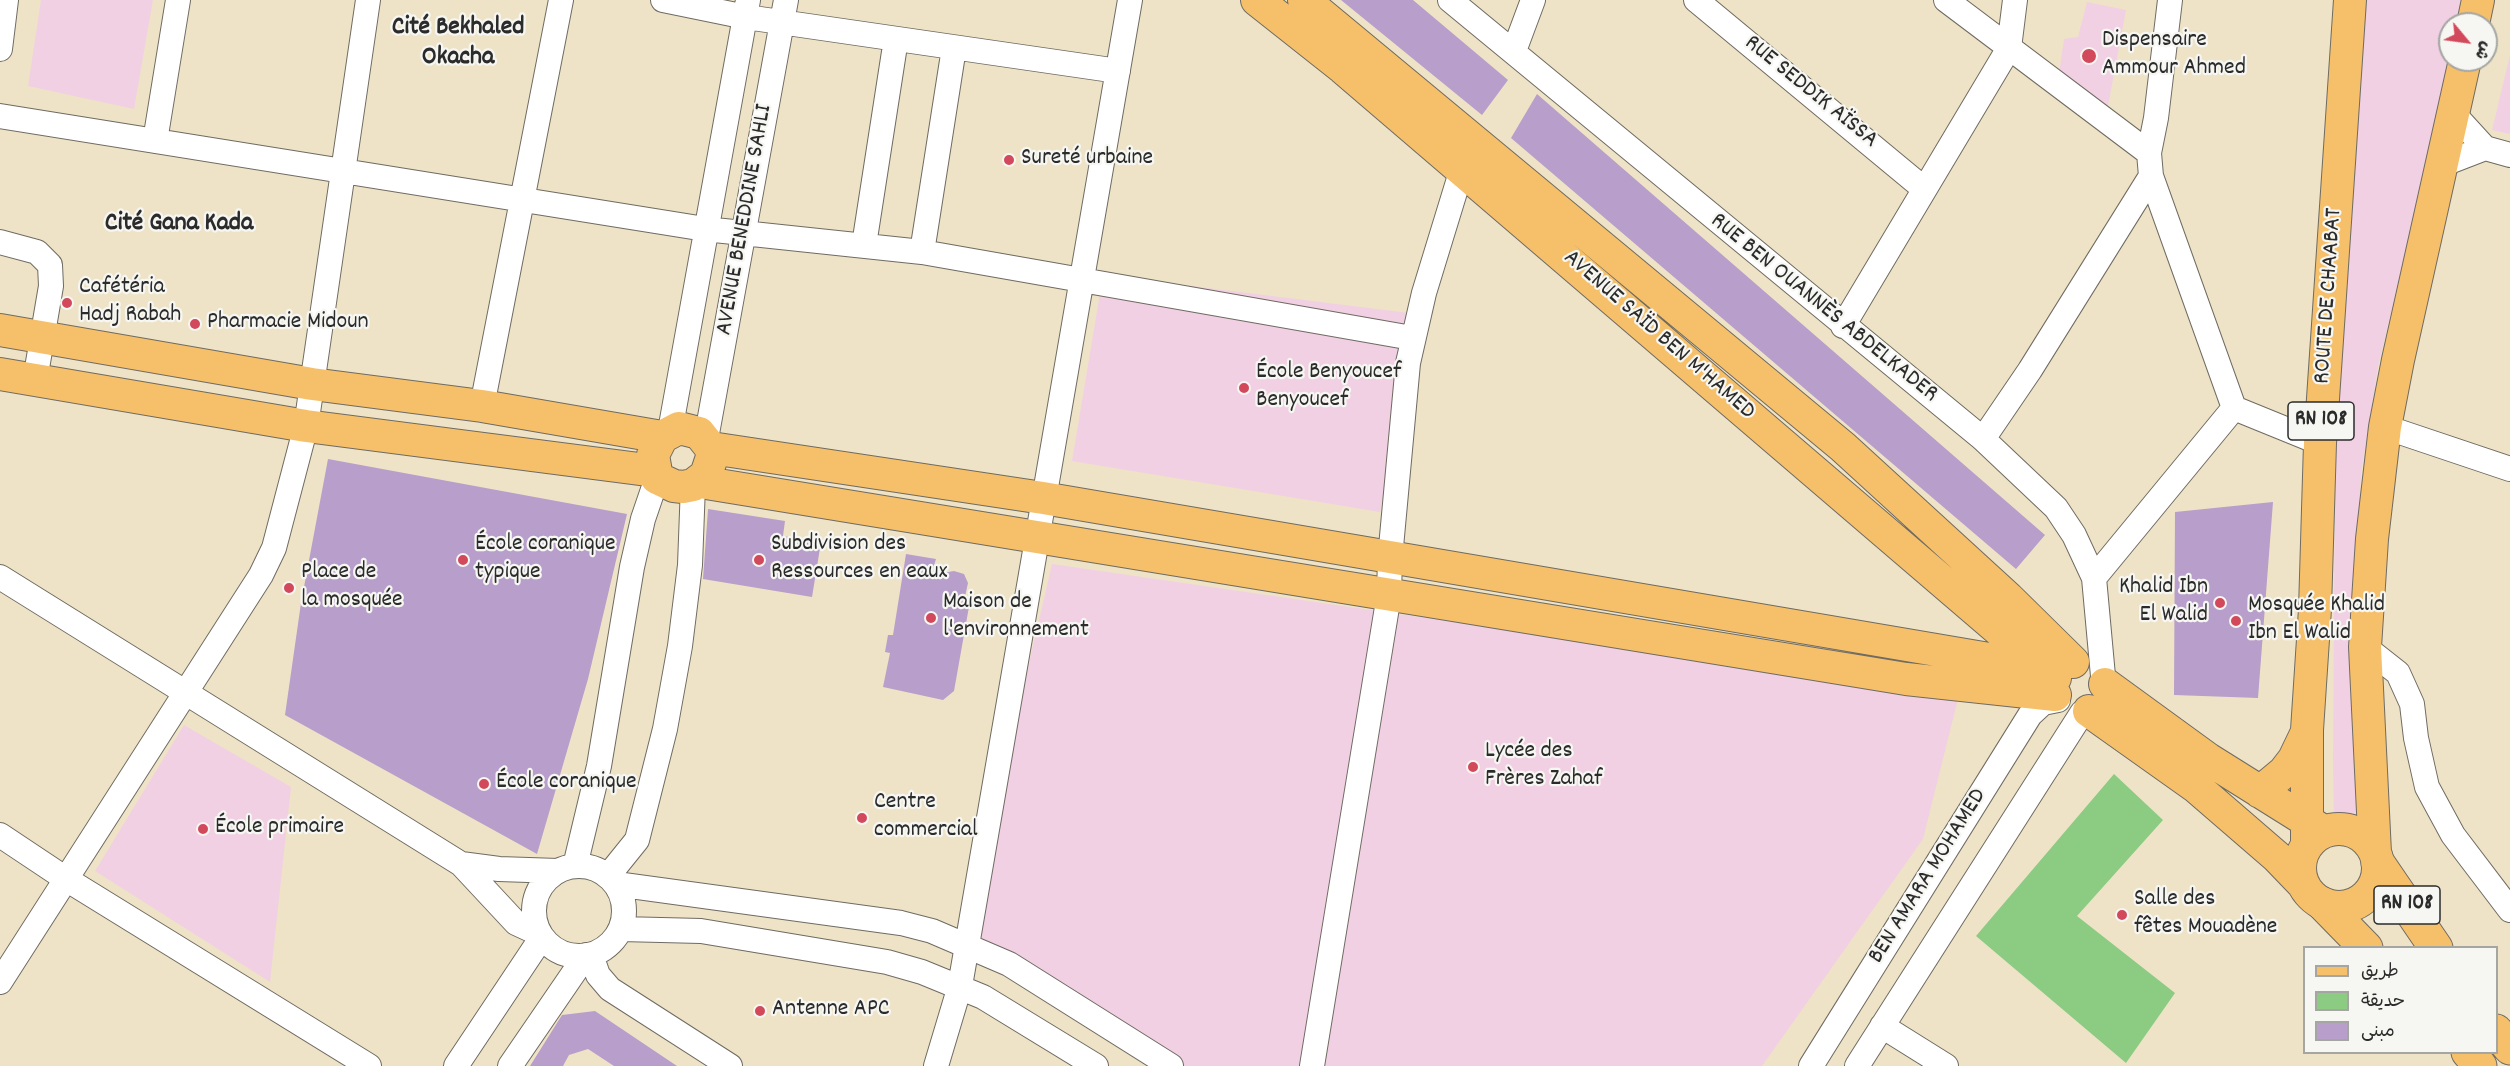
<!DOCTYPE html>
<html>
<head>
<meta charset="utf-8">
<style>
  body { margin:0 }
  #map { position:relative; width:2510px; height:1066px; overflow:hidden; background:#eee3c7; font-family:Dekko,"Playpen Sans Arabic",sans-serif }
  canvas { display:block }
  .legend { position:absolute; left:2303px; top:946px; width:195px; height:108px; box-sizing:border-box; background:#f6f6f2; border:2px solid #a5a5a2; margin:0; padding:8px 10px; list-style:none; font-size:18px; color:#2b2b2b }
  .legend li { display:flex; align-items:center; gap:12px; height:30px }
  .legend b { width:30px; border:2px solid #a5a5a2 }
  .north { position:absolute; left:2438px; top:12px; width:60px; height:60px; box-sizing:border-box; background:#f6f6f2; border:2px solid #a5a5a2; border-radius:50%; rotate:119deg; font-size:16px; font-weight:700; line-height:24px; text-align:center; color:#2b2b2b }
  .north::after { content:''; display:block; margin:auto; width:21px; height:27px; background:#d1495b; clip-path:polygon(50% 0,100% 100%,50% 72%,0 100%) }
</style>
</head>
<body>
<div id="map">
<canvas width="2510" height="1066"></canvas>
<ul class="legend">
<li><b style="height:8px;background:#f6c06b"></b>طريق</li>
<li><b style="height:16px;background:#8ccb82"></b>حديقة</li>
<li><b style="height:16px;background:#b89eca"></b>مبنى</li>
</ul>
<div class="north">ش</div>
</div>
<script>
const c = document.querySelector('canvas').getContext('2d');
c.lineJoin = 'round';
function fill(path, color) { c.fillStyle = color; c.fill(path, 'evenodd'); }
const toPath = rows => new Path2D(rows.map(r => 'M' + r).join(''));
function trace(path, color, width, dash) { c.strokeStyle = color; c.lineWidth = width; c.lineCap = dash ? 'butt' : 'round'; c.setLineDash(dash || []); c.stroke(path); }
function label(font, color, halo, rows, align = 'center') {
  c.font = font + ' Dekko,sans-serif'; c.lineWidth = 4.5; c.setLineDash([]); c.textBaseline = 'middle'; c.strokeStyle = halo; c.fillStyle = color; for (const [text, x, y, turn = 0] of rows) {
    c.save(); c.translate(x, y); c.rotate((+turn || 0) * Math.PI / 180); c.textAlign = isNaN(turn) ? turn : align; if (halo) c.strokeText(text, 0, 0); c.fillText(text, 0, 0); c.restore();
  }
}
const built = toPath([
  [41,0,153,0,134,109,28,86],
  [2363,0,2465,0,2459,24,2450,24,2451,60,2378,367,2361,474,2353,656,2361,827,2334,818,2333,765,2335,440],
  [2087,2,2126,10,2107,111,2059,73,2064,39,2078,37],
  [2510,55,2510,134,2492,130],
  [1103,275,1417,314,1380,512,1072,461],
  [1052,564,1959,695,1923,839,1762,1066,1159,1066,963,948],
  [184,725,291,787,270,982,95,871]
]);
const green = toPath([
  [2114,774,2163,820,2077,916,2175,993,2126,1063,1976,936]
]);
const building = toPath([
  [1341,0,1413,0,1508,80,1482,115],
  [1537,94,2045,535,2016,569,1511,138],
  [328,459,627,514,588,679,537,854,285,715,301,603],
  [2273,502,2258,698,2174,695,2175,512],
  [708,509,785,521,783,536,821,542,812,597,703,579],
  [906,554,936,559,931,575,954,571,964,574,968,583,964,601,970,601,954,691,943,700,883,687,890,653,885,652,888,635,893,635],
  [595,1011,677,1066,614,1066,588,1049,569,1055,563,1066,530,1066,562,1015]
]);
const minor = toPath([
  [663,0,746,17,1118,71],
  [1450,0,1983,439,2056,508,2074,535,2094,578,2103,676],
  [1696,0,1923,188],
  [1946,0,2149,153],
  [0,49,6,0],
  [1514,51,1533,0],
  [2453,113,2485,148],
  [0,116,705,229,922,252,1412,338],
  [155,141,178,0],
  [2441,165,2485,148,2510,155],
  [2151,176,2234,408,2320,443],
  [0,242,37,252,50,265,51,286,35,380],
  [864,245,896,39],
  [922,252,954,48],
  [1843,326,2009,48,2015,0],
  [482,406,561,0],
  [2385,427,2510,469],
  [670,431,748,0],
  [706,439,786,0],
  [1983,439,2030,370,2151,176,2149,153,2156,118,2170,0],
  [0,577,461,864,516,923,529,929,537,928],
  [2094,578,2234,408],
  [2365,647,2398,673,2412,704,2416,738,2427,787,2453,835,2510,910],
  [0,835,66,879,369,1066],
  [461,864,499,869,558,871],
  '534 911a45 45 0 1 1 90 0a45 45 0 1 1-90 0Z',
  [575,866,599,766,632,567,643,519,657,478],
  [608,876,637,840,665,729,680,646,690,565,693,485],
  [616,884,901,923,932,931,1009,964,1171,1066],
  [621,929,701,931,887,962,922,972,983,997,1096,1066],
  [591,955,598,975,610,989,730,1066],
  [0,982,261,575,274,548,306,426,368,0],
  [1882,1026,1946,1066],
  [456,1066,542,937],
  [510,1066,586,955],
  [936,1066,960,986,1130,0],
  [1312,1066,1389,595,1390,558,1408,363,1424,293,1462,169],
  [1811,1066,2030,715,2043,703,2058,700],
  [1857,1066,2082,713]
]);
const major = toPath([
  [1257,0,1343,68,2012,641,2049,669],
  [1304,0,1843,447,2008,598,2073,662],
  [2473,24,2478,0],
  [0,330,312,384,482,406,662,437],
  [0,374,306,426,655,471],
  [679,428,699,433,711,448,712,457,706,475,693,485,683,487,674,486,657,478,653,455,662,437,679,428],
  [711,448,1043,498,1989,659,2055,678],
  [700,482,1906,679,2055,695],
  [2105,684,2208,759,2323,831],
  [2089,711,2196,787,2277,857,2302,883],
  [2260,792,2284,772,2294,759,2306,734],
  '2300 868a39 39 0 1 1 78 0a39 39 0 1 1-78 0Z',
  [2307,843,2307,730,2315,609,2320,443,2350,0],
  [2375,853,2365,647,2372,539,2385,427,2398,360,2465,60]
]);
const highway = toPath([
  [2378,863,2436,948],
  [2323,904,2366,948],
  [2496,1031,2510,1048],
  [2468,1052,2480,1066]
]);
const markers = [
  [2089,56,8,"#d1495b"],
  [1009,160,6,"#d1495b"],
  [67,303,6,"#d1495b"],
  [195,324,6,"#d1495b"],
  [1244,388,6,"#d1495b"],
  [463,560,6,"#d1495b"],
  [759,560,6,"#d1495b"],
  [289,588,6,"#d1495b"],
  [2220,603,6,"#d1495b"],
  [931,618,6,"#d1495b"],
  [2236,621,6,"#d1495b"],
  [1473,767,6,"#d1495b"],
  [484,784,6,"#d1495b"],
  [862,818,6,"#d1495b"],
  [203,829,6,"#d1495b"],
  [2122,915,6,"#d1495b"],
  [760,1011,6,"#d1495b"]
];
const shields = [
  [2321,421,66],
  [2407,905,66]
];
const shieldNames = [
  ["RN 108",2321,421],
  ["RN 108",2407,905]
];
const poiNames = [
  ["Dispensaire",2102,42],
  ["Ammour Ahmed",2102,70],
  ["Sureté urbaine",1021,160],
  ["Cafétéria",79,289],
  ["Hadj Rabah",79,317],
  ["Pharmacie Midoun",207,324],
  ["École Benyoucef",1256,374],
  ["Benyoucef",1256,402],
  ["École coranique",475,546],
  ["typique",475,574],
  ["Subdivision des",771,546],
  ["Ressources en eaux",771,574],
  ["Place de",301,574],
  ["la mosquée",301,602],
  ["Khalid Ibn",2208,589,"right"],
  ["El Walid",2208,617,"right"],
  ["Maison de",943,604],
  ["l'environnement",943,632],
  ["Mosquée Khalid",2248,607],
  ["Ibn El Walid",2248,635],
  ["Lycée des",1485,753],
  ["Frères Zahaf",1485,781],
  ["École coranique",496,784],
  ["Centre",874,804],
  ["commercial",874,832],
  ["École primaire",215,829],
  ["Salle des",2134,901],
  ["fêtes Mouadène",2134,929],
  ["Antenne APC",772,1011]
];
const streetNames = [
  ["RUE SEDDIK AÏSSA",1810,93,39],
  ["AVENUE BENEDDINE SAHLI",746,220,-80],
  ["ROUTE DE CHAABAT",2330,296,-86],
  ["RUE BEN OUANNÈS ABDELKADER",1823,309,39],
  ["AVENUE SAÏD BEN M'HAMED",1658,336,41],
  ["BEN AMARA MOHAMED",1929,877,-58]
];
const neighbourhoodNames = [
  ["Cité Bekhaled",458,29],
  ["Okacha",458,59],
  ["Cité Gana Kada",179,225]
];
fill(built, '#f1d0e3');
fill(green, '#8ccb82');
fill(building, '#b89eca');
trace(minor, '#6f6b62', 26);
trace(major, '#6f6b62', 34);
trace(highway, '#6f6b62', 35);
trace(minor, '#fff', 24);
trace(major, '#f6c06b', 32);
trace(highway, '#f6c06b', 33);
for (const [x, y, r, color] of markers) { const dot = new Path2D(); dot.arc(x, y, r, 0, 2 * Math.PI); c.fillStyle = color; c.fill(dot); trace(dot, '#f6f6f2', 2); }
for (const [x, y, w] of shields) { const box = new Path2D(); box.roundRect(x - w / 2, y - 19, w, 38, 4.5); c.fillStyle = '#f6f6f2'; c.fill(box); trace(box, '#2b2b2b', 1.5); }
label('bold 22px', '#2b2b2b', null, shieldNames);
label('24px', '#2b2b2b', '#f6f6f2', poiNames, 'left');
label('24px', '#2b2b2b', '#f6f6f2', streetNames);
label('bold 26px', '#2b2b2b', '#f6f6f2', neighbourhoodNames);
</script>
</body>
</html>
